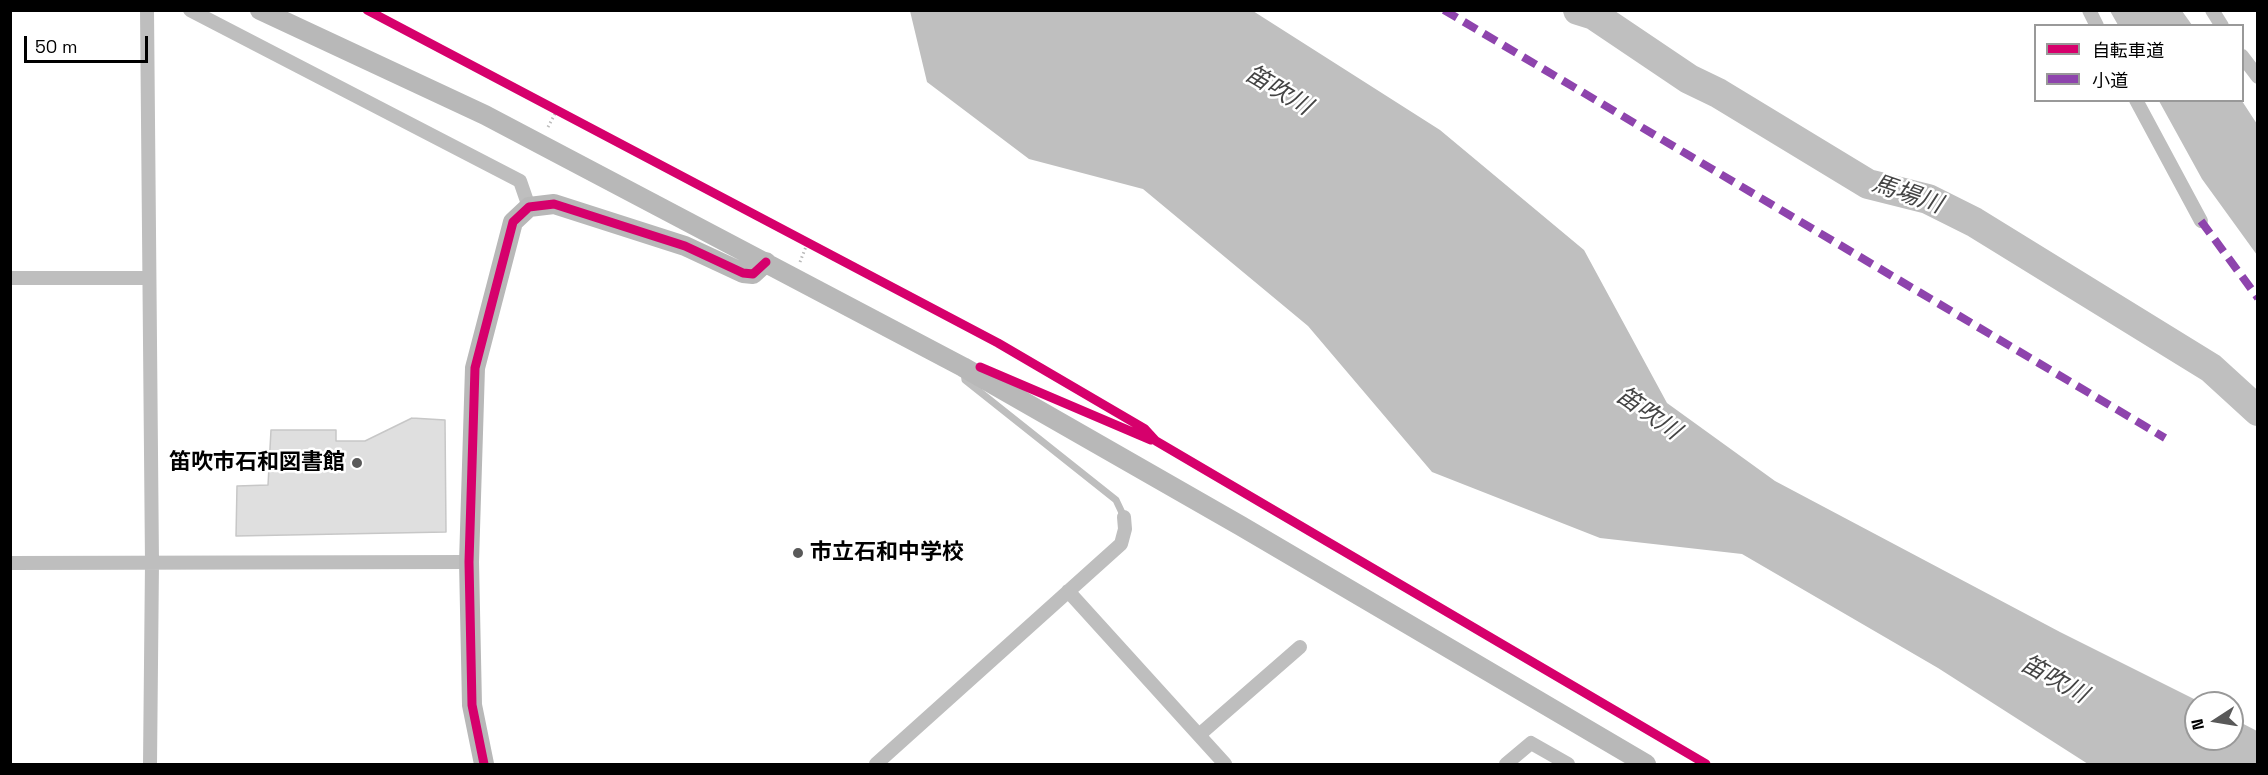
<!DOCTYPE html>
<html>
<head>
<meta charset="utf-8">
<style>
  body { margin:0 }
  #map { position:relative; width:2268px; height:775px; overflow:hidden; background:#fff; font-family:"Space Grotesk","Noto Sans JP",sans-serif }
  canvas { display:block }
  .frame { position:absolute; inset:0; border:12px solid #000; pointer-events:none }
  .legend { position:absolute; left:2034px; top:24px; width:210px; height:78px; box-sizing:border-box; background:#fff; border:2px solid #999; margin:0; padding:8px 10px; list-style:none; font-size:18px; color:#000 }
  .legend li { display:flex; align-items:center; gap:12px; height:30px }
  .legend b { width:30px; border:2px solid #999 }
  .north { position:absolute; left:2184px; top:691px; width:60px; height:60px; box-sizing:border-box; background:#fff; border:2px solid #999; border-radius:50%; rotate:258deg; font-size:16px; font-weight:700; line-height:24px; text-align:center; color:#000 }
  .north::after { content:''; display:block; margin:auto; width:21px; height:27px; background:#595959; clip-path:polygon(50% 0,100% 100%,50% 72%,0 100%) }
  .scale { position:absolute; left:24px; top:36px; width:124px; height:27px; box-sizing:border-box; border:3px solid #000; border-top:0; padding-left:8px; font-size:18px; line-height:21px; white-space:nowrap; color:#000; -webkit-text-stroke:4px #fff; paint-order:stroke }
</style>
</head>
<body>
<div id="map">
<canvas width="2268" height="775"></canvas>
<div class="frame"></div>
<ul class="legend">
<li><b style="height:8px;background:#d6006c"></b>自転車道</li>
<li><b style="height:8px;background:#8e44ad"></b>小道</li>
</ul>
<div class="north">N</div>
<div class="scale">50 m</div>
</div>
<script>
const c = document.querySelector('canvas').getContext('2d');
c.lineJoin = 'round';
function fill(path, color) { c.fillStyle = color; c.fill(path, 'evenodd'); }
const toPath = rows => new Path2D(rows.map(r => 'M' + r).join(''));
function trace(path, color, width, dash) { c.strokeStyle = color; c.lineWidth = width; c.lineCap = dash ? 'butt' : 'round'; c.setLineDash(dash || []); c.stroke(path); }
function label(font, color, halo, rows, align = 'center') {
  c.font = font + ' "Space Grotesk","Noto Sans JP",sans-serif'; c.lineWidth = 5; c.setLineDash([]); c.textBaseline = 'middle'; c.strokeStyle = halo; c.fillStyle = color; for (const [text, x, y, turn = 0] of rows) {
    c.save(); c.translate(x, y); c.rotate((+turn || 0) * Math.PI / 180); c.textAlign = isNaN(turn) ? turn : align; if (halo) c.strokeText(text, 0, 0); c.fillText(text, 0, 0); c.restore();
  }
}
const water = toPath([
  [910,11,1253,11,1440,130,1584,250,1667,403,1775,481,2060,632,2202,703,2196,703,2196,739,2232,739,2232,718,2257,731,2257,764,2088,764,1938,668,1742,554,1600,538,1432,472,1308,326,1143,189,1029,159,927,82],
  [2110,11,2182,11,2192,25,2118,25],
  [2159,101,2242,101,2257,124,2257,255,2202,179]
]);
const river = toPath([
  [1578,10,1594,15,1689,79,1718,93,1868,184,1928,199,1974,222,2211,368,2258,411]
]);
const building = toPath([
  [412,418,445,420,446,532,236,536,237,486,268,485,271,430,336,430,336,441,365,441,412,418]
]);
const path = toPath([
  [548,127,557,110],
  [800,262,807,244]
]);
const lane = toPath([
  [964,373,965,380,1116,500,1124,517]
]);
const street = toPath([
  [147,10,152,563,150,764],
  [190,10,520,181,529,207],
  [2089,10,2097,26],
  [2212,10,2222,26],
  [2242,56,2258,77],
  [2136,100,2201,221],
  [10,278,148,278],
  [10,563,469,562],
  [1068,591,1225,764],
  [1199,735,1300,647],
  [876,764,1121,544,1125,529,1124,517],
  [1506,764,1531,743,1568,764]
]);
const secondary = toPath([
  [260,10,485,115,963,367,1241,526,1646,764],
  [484,764,472,705,469,562,475,368,513,222,529,207,554,204,685,246,743,273,753,274,766,262]
]);
const quiet = toPath([
  [1444,10,2165,438],
  [2201,221,2258,298]
]);
const cycleway = toPath([
  [367,10,998,343,1145,429,1156,441,1706,764],
  [980,367,1151,440],
  [484,764,472,705,469,562,475,368,513,222,529,207,554,204,685,246,743,273,753,274,766,262]
]);
const markers = [
  [357,463,6,"#595959"],
  [798,553,6,"#595959"]
];
const poiNames = [
  ["笛吹市石和図書館",345,463],
  ["市立石和中学校",810,553,"left"]
];
const waterNames = [
  ["笛吹川",1278,91,31],
  ["馬場川",1907,195,19],
  ["笛吹川",1648,414,35],
  ["笛吹川",2054,680,29]
];
fill(water, '#bfbfbf');
trace(river, '#bfbfbf', 30);
fill(building, '#dfdfdf');
trace(building, '#c7c7c7', 1.5);
trace(path, '#b9b9b9', 3, [1.5, 3]);
trace(lane, '#bebebe', 7);
trace(street, '#bebebe', 14);
trace(secondary, '#b8b8b8', 20);
trace(quiet, '#8e44ad', 8, [15, 8]);
trace(cycleway, '#d6006c', 9);
for (const [x, y, r, color] of markers) { const dot = new Path2D(); dot.arc(x, y, r, 0, 2 * Math.PI); c.fillStyle = color; c.fill(dot); trace(dot, '#fff', 2); }
label('bold 22px', '#000', '#fff', poiNames, 'right');
label('italic 24px', '#444', '#fff', waterNames);
</script>
</body>
</html>
